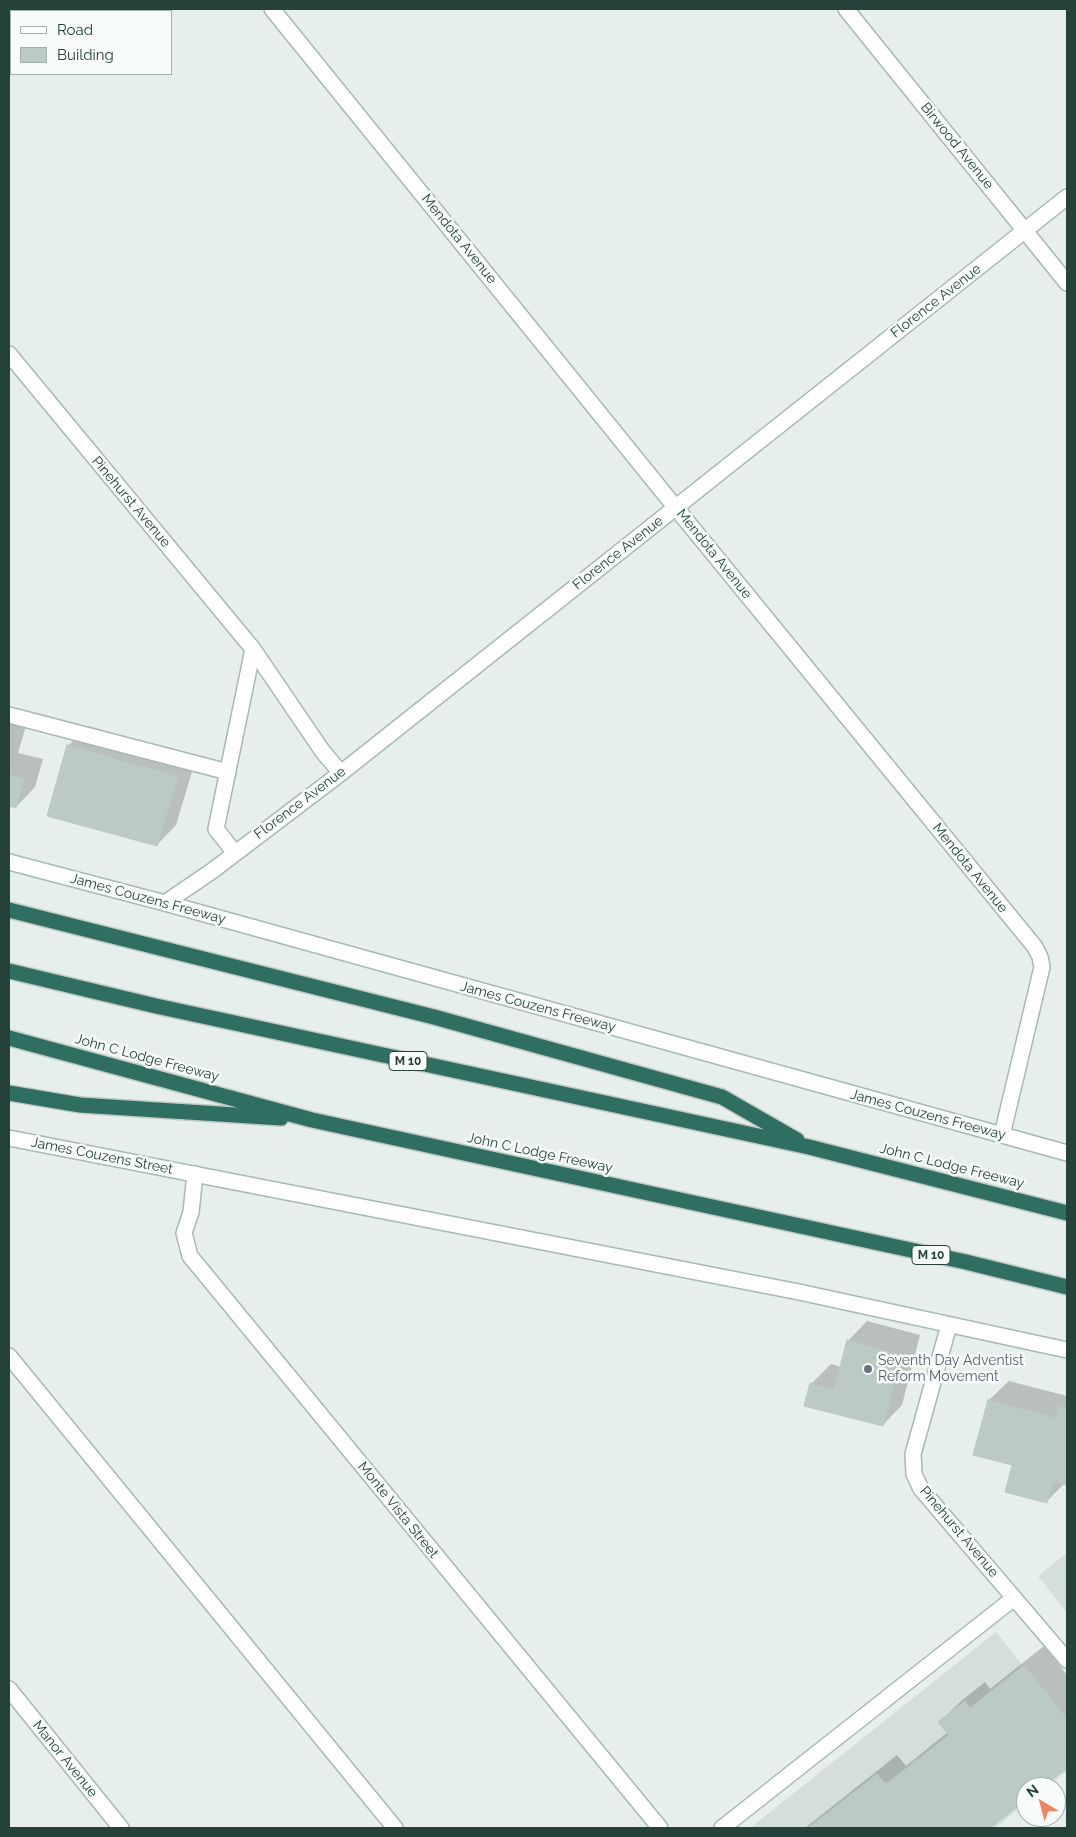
<!DOCTYPE html>
<html>
<head>
<meta charset="utf-8">
<style>
  body { margin:0 }
  #map { position:relative; width:1076px; height:1837px; overflow:hidden; background:#e6efeb; font-family:Raleway,sans-serif }
  canvas { display:block }
  .frame { position:absolute; inset:0; border:10px solid #24423a; pointer-events:none }
  .legend { position:absolute; left:10px; top:10px; width:162px; height:65px; box-sizing:border-box; background:#f7fbf9; border:1px solid #a3b1ad; margin:0; padding:6px 9px; list-style:none; font-size:15px; color:#24423a }
  .legend li { display:flex; align-items:center; gap:10px; height:25px }
  .legend b { width:25px; border:1px solid #a3b1ad }
  .north { position:absolute; left:1016px; top:1777px; width:50px; height:50px; box-sizing:border-box; background:#f7fbf9; border:1px solid #a3b1ad; border-radius:50%; rotate:323deg; font-size:14px; font-weight:700; line-height:20px; text-align:center; color:#24423a }
  .north::after { content:''; display:block; margin:auto; width:18px; height:22px; background:#f4845f; clip-path:polygon(50% 0,100% 100%,50% 72%,0 100%) }
</style>
</head>
<body>
<div id="map">
<canvas width="1076" height="1837"></canvas>
<div class="frame"></div>
<ul class="legend">
<li><b style="height:6px;background:#fff"></b>Road</li>
<li><b style="height:14px;background:#bbcac4"></b>Building</li>
</ul>
<div class="north">N</div>
</div>
<script>
const c = document.querySelector('canvas').getContext('2d');
c.lineJoin = 'round';
function fill(path, color) { c.fillStyle = color; c.fill(path, 'evenodd'); }
const toPath = rows => new Path2D(rows.map(r => 'M' + r).join(''));
function trace(path, color, width, dash) { c.strokeStyle = color; c.lineWidth = width; c.lineCap = dash ? 'butt' : 'round'; c.setLineDash(dash || []); c.stroke(path); }
function label(font, color, halo, rows, align = 'center') {
  c.font = font + ' Raleway,sans-serif'; c.lineWidth = 5; c.setLineDash([]); c.textBaseline = 'middle'; c.strokeStyle = halo; c.fillStyle = color; for (const [text, x, y, turn = 0] of rows) {
    c.save(); c.translate(x, y); c.rotate((+turn || 0) * Math.PI / 180); c.textAlign = isNaN(turn) ? turn : align; if (halo) c.strokeText(text, 0, 0); c.fillText(text, 0, 0); c.restore();
  }
}
const built = toPath([
  [1067,1553,1067,1613,1038,1576],
  [996,1632,1067,1721,1067,1771,1047,1787,1026,1787,1026,1803,995,1828,750,1828]
]);
const shadow = toPath([
  [9,710,29,716,18,753,43,759,35,787,16,807,9,805],
  [88,726,196,758,176,825,157,845,68,746],
  [867,1321,920,1335,902,1405,883,1425,811,1384,831,1364,841,1367,848,1341],
  [1009,1381,1067,1396,1067,1484,1065,1483,1047,1501,1014,1464,989,1400],
  [1044,1646,1067,1675,1067,1766,1041,1787,1026,1787,1026,1799,988,1828,805,1828,897,1755,906,1766,948,1732,940,1722,960,1702,985,1682,990,1689]
]);
const building = toPath([
  [67,745,178,777,157,846,47,816,67,745],
  [9,775,24,779,16,808,9,806,9,775],
  [847,1340,901,1355,883,1426,804,1406,810,1383,834,1390,847,1340],
  [988,1400,1056,1418,1059,1406,1067,1409,1067,1485,1053,1482,1047,1503,1005,1492,1012,1465,973,1455,988,1400],
  [1024,1665,1067,1719,1067,1768,1043,1787,1026,1787,1026,1800,990,1828,808,1828,877,1774,886,1784,949,1735,938,1722,965,1701,970,1708,1024,1665]
]);
const service = toPath([
  [9,715,228,772],
  [9,1356,395,1828],
  [722,1828,1014,1598]
]);
const minor = toPath([
  [272,9,676,508,1035,947,1040,957,1042,967,1002,1135],
  [846,9,1067,283],
  [9,354,253,649,323,752,341,773],
  [235,853,216,829,253,649],
  [165,903,212,871,341,773,1067,197],
  [195,1174,191,1212,184,1233,190,1256,660,1828],
  [949,1325,913,1454,914,1474,921,1489,1067,1660],
  [9,1689,121,1828]
]);
const secondary = toPath([
  [9,862,165,903,1067,1153],
  [9,1138,799,1292,1067,1350]
]);
const motorway = toPath([
  [9,910,434,1017,722,1097,797,1140],
  [9,971,156,1006,809,1147,1067,1213],
  [9,1038,312,1120,966,1262,1067,1287],
  [9,1093,80,1105,281,1118]
]);
const markers = [
  [868,1369,5,"#6b7280"]
];
const shields = [
  [408,1061,38],
  [931,1255,38]
];
const shieldNames = [
  ["M 10",408,1061],
  ["M 10",931,1255]
];
const streetNames = [
  ["Birwood Avenue",957,146,51],
  ["Mendota Avenue",459,239,51],
  ["Florence Avenue",936,301,-38],
  ["Pinehurst Avenue",131,502,50],
  ["Florence Avenue",618,553,-38],
  ["Mendota Avenue",714,554,51],
  ["Florence Avenue",300,803,-37],
  ["Mendota Avenue",970,868,51],
  ["James Couzens Freeway",148,899,15],
  ["James Couzens Freeway",538,1007,15],
  ["John C Lodge Freeway",147,1058,15],
  ["James Couzens Freeway",928,1115,15],
  ["John C Lodge Freeway",540,1153,12],
  ["James Couzens Street",102,1156,11],
  ["John C Lodge Freeway",952,1166,14],
  ["Monte Vista Street",398,1510,51],
  ["Pinehurst Avenue",959,1532,50],
  ["Manor Avenue",65,1759,51]
];
const worshipNames = [
  ["Seventh Day Adventist",878,1361],
  ["Reform Movement",878,1377]
];
fill(built, '#d4dfda');
fill(shadow, '#0003');
fill(building, '#bbcac4');
trace(building, '#b8c9c2', 1);
trace(service, '#a8b8b2', 18);
trace(minor, '#a8b8b2', 18);
trace(secondary, '#a4bbb3', 18);
trace(motorway, '#c2cac8', 18);
trace(service, '#fff', 15);
trace(minor, '#fff', 15);
trace(secondary, '#fff', 15);
trace(motorway, '#2f6f62', 15);
for (const [x, y, r, color] of markers) { const dot = new Path2D(); dot.arc(x, y, r, 0, 2 * Math.PI); c.fillStyle = color; c.fill(dot); trace(dot, '#f7fbf9', 2); }
for (const [x, y, w] of shields) { const box = new Path2D(); box.roundRect(x - w / 2, y - 9.5, w, 19, 4); c.fillStyle = '#f7fbf9'; c.fill(box); trace(box, '#24423a', 1); }
label('bold 12px', '#24423a', null, shieldNames);
label('14px', '#24423a', '#f7fbf9', streetNames);
label('14px', '#5b616d', '#f7fbf9', worshipNames, 'left');
</script>
</body>
</html>
